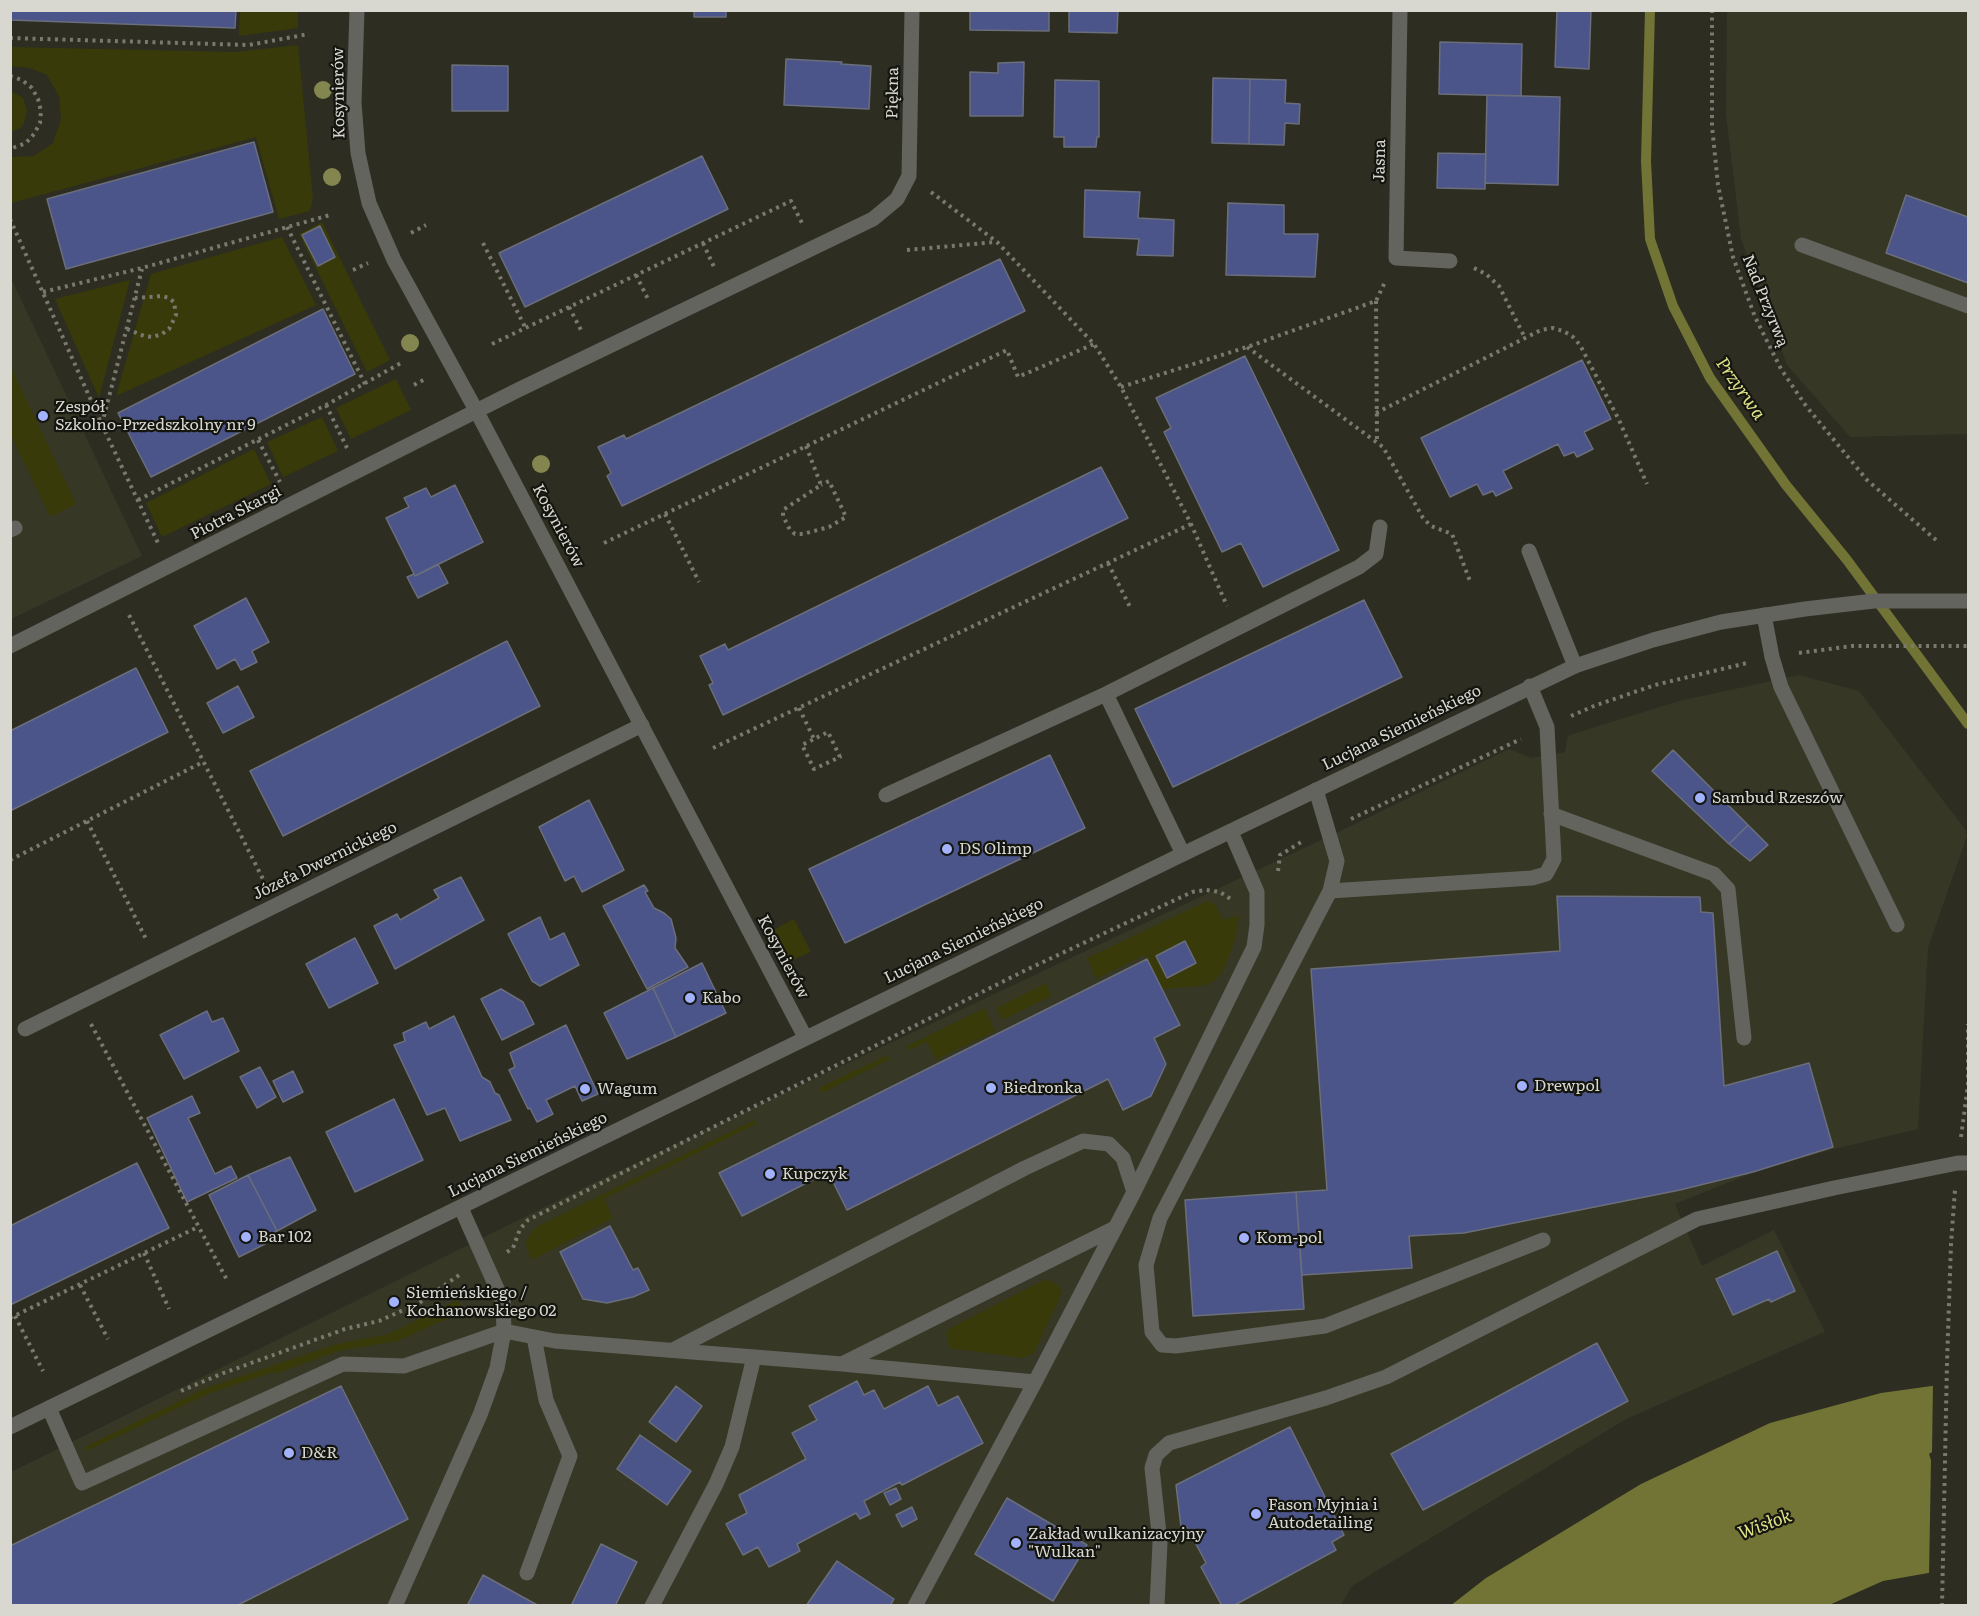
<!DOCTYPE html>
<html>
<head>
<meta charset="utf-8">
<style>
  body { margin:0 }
  #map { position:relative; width:1979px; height:1616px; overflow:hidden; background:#2d2d21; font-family:Literata,serif }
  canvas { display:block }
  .frame { position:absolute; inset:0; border:12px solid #d8d8d1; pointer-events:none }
</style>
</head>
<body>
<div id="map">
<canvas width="1979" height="1616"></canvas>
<div class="frame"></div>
</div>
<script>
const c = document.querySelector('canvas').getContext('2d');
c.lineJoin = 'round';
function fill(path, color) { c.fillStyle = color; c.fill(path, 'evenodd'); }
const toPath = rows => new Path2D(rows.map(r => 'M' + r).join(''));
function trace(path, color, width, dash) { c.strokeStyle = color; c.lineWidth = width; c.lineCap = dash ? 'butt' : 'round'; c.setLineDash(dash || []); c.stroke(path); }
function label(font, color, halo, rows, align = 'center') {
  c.font = font + ' Literata,serif'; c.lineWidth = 4.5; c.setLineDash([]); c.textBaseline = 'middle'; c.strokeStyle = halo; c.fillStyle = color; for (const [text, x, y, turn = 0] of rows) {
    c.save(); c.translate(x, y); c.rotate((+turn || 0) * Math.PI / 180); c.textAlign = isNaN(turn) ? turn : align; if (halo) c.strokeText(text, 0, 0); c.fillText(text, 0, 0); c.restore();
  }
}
const built = toPath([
  [1727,11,1968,11,1968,434,1850,437,1787,365,1741,239,1726,114],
  [10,276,142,556,11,619,10,619],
  [1799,675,1859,691,1965,829,1967,836,1928,948,1918,1129,1834,1149,1757,1171,1675,1204,1702,1266,1774,1230,1825,1332,1626,1419,1352,1586,1341,1605,11,1606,11,1472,589,1185,1355,824,1509,749,1532,758,1565,752,1568,736,1595,727,1679,701]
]);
const green = toPath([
  [240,11,298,11,298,28,239,36],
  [298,45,313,199,310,211,279,219,256,137,11,203,11,157,34,156,53,143,61,120,59,96,47,75,30,68,11,66,11,47,235,52],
  [11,91,23,98,27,110,24,123,20,128,11,132],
  [322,222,390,360,367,372,299,234],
  [282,237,316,305,116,396,151,274],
  [130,280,99,398,55,299],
  [11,367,76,504,50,517,11,435],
  [396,379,411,410,351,439,336,408],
  [322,417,338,451,283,477,267,442],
  [254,449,271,484,162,537,146,503],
  [1207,901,1216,905,1222,919,1239,916,1235,941,1222,973,1216,979,1209,984,1200,986,1162,989,1145,955,1096,979,1087,958],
  [794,919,811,952,788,962,773,933,775,929],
  [1046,983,1052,996,1002,1020,996,1008],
  [985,1008,995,1031,936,1060,927,1042,909,1050,907,1046],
  [887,1055,890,1059,822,1093,819,1088],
  [754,1120,756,1124,604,1199,613,1218,532,1260,525,1243,533,1230,538,1226],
  [1044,1280,1051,1281,1058,1285,1061,1291,1060,1298,1034,1353,1023,1358,949,1348,946,1333,950,1328],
  [457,1300,464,1311,398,1341,339,1351,275,1374,274,1372,208,1394,87,1451,85,1447,203,1389,336,1344,389,1334]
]);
const water = toPath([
  [1968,1381,1968,1566,1883,1581,1829,1605,1450,1606,1486,1578,1641,1484,1770,1423,1881,1393]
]);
const pier = toPath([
  [1968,1378,1968,1569,1929,1576,1931,1460,1929,1454,1932,1452,1933,1383]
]);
const stream = toPath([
  [1650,10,1646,161,1650,239,1673,306,1710,378,1786,485,1847,560,1968,724]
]);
const building = toPath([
  [10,10,236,10,235,28,10,20,10,10],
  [694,10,726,10,726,17,694,17,694,10],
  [970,10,1049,10,1049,31,970,30,970,10],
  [1069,10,1118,10,1117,33,1069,32,1069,10],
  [1557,10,1591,10,1589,69,1555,67,1557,10],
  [1440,42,1522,44,1521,96,1439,94,1440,42],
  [786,59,842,62,841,64,871,66,869,109,784,105,786,59],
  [1024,62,1023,116,970,116,970,72,998,73,998,63,1024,62],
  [452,65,508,66,508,111,452,111,452,65],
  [1213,78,1250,79,1249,144,1212,143,1213,78],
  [1250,79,1286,80,1285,103,1300,104,1299,124,1285,123,1284,145,1249,144,1250,79],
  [1055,80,1099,81,1099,137,1097,137,1096,147,1064,147,1064,137,1054,137,1055,80],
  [1487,95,1560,97,1558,185,1485,183,1487,95],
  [254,142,273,212,66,269,47,199,254,142],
  [1438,153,1486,154,1485,189,1437,188,1438,153],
  [702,156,728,209,525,307,499,253,702,156],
  [1085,190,1140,192,1138,218,1174,220,1173,256,1137,255,1139,239,1084,237,1085,190],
  [1906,195,1968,217,1968,283,1886,253,1906,195],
  [1228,203,1284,205,1284,234,1318,234,1315,277,1226,275,1228,203],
  [320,226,335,257,318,266,302,235,320,226],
  [1000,259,1025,311,622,506,607,476,611,473,598,447,624,435,626,439,1000,259],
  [323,309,355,374,151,477,118,413,323,309],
  [1245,356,1339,550,1263,587,1241,543,1222,552,1164,432,1171,428,1156,398,1245,356],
  [1582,360,1611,419,1584,432,1593,449,1577,457,1574,452,1564,456,1558,444,1503,471,1512,488,1496,496,1493,491,1483,495,1477,484,1450,497,1421,438,1582,360],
  [1101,467,1128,518,723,715,709,685,713,683,700,656,725,644,728,650,1101,467],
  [455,485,483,542,415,576,386,518,409,507,404,498,426,488,431,497,455,485],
  [438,564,448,583,418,598,407,577,414,574,415,576,438,564],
  [246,598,269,642,252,651,257,662,241,670,235,659,217,669,194,626,246,598],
  [1364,600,1402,677,1173,787,1135,709,1364,600],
  [507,641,540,706,283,836,250,771,507,641],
  [136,668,168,732,10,811,10,731,136,668],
  [238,686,254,717,223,733,207,703,238,686],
  [1673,750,1748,825,1729,844,1652,771,1673,750],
  [1050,755,1085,828,845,943,809,869,1050,755],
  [589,800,624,870,582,892,574,876,565,881,539,827,589,800],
  [1748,825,1768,845,1750,861,1729,844,1748,825],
  [461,877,484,920,395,969,374,926,397,914,400,920,439,898,434,890,461,877],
  [644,885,648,891,645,892,654,908,664,913,671,919,676,938,675,948,688,967,647,989,603,906,644,885],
  [1557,896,1700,897,1701,912,1713,913,1724,1086,1809,1063,1833,1147,1753,1172,1680,1190,1464,1233,1409,1236,1412,1268,1302,1275,1296,1192,1327,1190,1311,969,1560,951,1557,896],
  [540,917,550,940,564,933,579,965,540,986,532,981,508,934,540,917],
  [355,938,378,983,329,1008,306,964,355,938],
  [1185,941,1196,963,1167,978,1156,956,1185,941],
  [1147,959,1180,1025,1154,1038,1166,1064,1151,1096,1123,1110,1108,1079,847,1210,828,1172,742,1216,719,1173,1147,959],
  [702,963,726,1013,676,1037,653,988,702,963],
  [653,988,676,1037,627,1059,604,1013,653,988],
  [501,989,523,1002,534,1024,502,1040,481,999,501,989],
  [207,1011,212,1022,223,1018,239,1051,184,1079,160,1035,207,1011],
  [454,1016,482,1077,490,1082,495,1093,499,1095,511,1120,460,1141,445,1108,427,1115,394,1045,405,1041,403,1033,426,1022,429,1029,454,1016],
  [566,1025,598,1094,582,1101,575,1086,546,1100,553,1114,537,1122,530,1108,528,1109,509,1070,515,1067,510,1053,566,1025],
  [260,1067,276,1097,257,1108,240,1077,260,1067],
  [293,1071,303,1092,283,1102,273,1081,293,1071],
  [192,1096,200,1113,188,1118,215,1174,231,1166,237,1178,187,1202,147,1118,192,1096],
  [394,1099,423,1160,355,1192,326,1132,394,1099],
  [290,1157,316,1210,277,1231,248,1175,290,1157],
  [137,1163,169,1228,10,1305,10,1226,137,1163],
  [248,1175,277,1231,262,1238,265,1244,239,1257,209,1195,248,1175],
  [1296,1192,1304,1309,1193,1316,1185,1200,1296,1192],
  [610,1226,633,1270,638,1268,649,1290,633,1297,607,1303,583,1299,560,1252,610,1226],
  [1777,1251,1795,1291,1771,1302,1769,1299,1733,1315,1716,1279,1777,1251],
  [1597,1343,1628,1401,1423,1510,1391,1454,1597,1343],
  [857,1381,864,1395,874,1390,884,1409,928,1386,938,1406,958,1396,983,1443,902,1485,900,1482,864,1501,870,1514,860,1519,856,1513,797,1544,800,1551,769,1567,758,1547,743,1555,726,1524,747,1513,739,1495,806,1459,792,1433,817,1420,809,1406,857,1381],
  [341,1386,408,1519,236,1606,10,1606,10,1546,341,1386],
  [676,1386,702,1406,676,1442,649,1422,676,1386],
  [1290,1427,1344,1535,1332,1542,1336,1550,1233,1606,1222,1606,1201,1567,1206,1563,1187,1527,1181,1527,1176,1485,1290,1427],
  [640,1435,691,1471,667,1505,617,1469,640,1435],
  [896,1488,901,1499,890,1505,884,1493,896,1488],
  [1007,1498,1087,1545,1053,1601,975,1554,1007,1498],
  [912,1507,917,1519,902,1527,896,1515,912,1507],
  [601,1544,637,1562,615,1606,571,1606,601,1544],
  [837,1561,894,1599,890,1606,806,1606,837,1561],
  [483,1575,539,1606,467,1606,483,1575]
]);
const path = toPath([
  [1712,10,1712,126,1718,185,1733,257,1755,317,1781,369,1806,406,1867,480,1936,540],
  [10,38,249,45,309,34],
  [10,76,22,80,32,88,38,99,41,111,40,123,34,134,26,143,10,149],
  [931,192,997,242,1094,344,1121,387,1191,524,1227,606],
  [10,219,102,425,158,543],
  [287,227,365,384],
  [411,233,426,225],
  [483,243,525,327],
  [703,243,714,267],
  [907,250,996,242],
  [1474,268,1486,274,1499,286,1525,338],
  [353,270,368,263],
  [636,275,648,299],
  [43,292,142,268,330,215],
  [1376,301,1377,441],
  [569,307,581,330],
  [127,329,144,336,153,337,162,334,169,329,176,315,174,302,169,298,162,296,135,298],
  [492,344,791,201,802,223],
  [1247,347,1383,447,1423,518,1431,526,1452,534,1470,581],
  [414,385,427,378],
  [1121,387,1247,347,1376,301,1386,280],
  [326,405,347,448],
  [1376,413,1541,330,1553,328,1563,331,1572,336,1580,345,1619,420,1647,484],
  [102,424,142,269],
  [258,440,280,482],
  [806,446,821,485,783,510,783,516,790,530,795,534,803,534,829,527,846,517,829,481,821,485],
  [138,500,326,405,401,363],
  [665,514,699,582],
  [604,543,1007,350,1018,377,1094,344],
  [1108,563,1130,607],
  [129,615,265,883],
  [1799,653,1852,646,1968,646],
  [799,708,814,739,828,732,840,757,814,769,802,745,814,739],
  [1571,716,1594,706,1655,685,1747,663],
  [713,748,1191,524],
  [1351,819,1521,739],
  [87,821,147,941],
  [10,860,203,762],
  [1278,871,1280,855,1303,841],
  [91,1024,227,1280],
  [1961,1137,1968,1085,1968,1024],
  [507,1252,513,1248,520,1229,528,1220,1026,970,1192,892,1206,890,1220,892,1232,900],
  [144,1253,169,1309],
  [80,1285,108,1339],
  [15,1316,43,1371],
  [10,1318,198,1227],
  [181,1391,221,1374,345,1329,379,1321,419,1303,462,1273],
  [1942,1606,1947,1363,1951,1244,1955,1190]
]);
const service = toPath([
  [1802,245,1968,306],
  [10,530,15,528],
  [1529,551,1575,666],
  [1764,615,1772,657,1781,687,1897,925],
  [1106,694,1183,854],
  [1316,790,1337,861,1330,891,1160,1218,1146,1265,1152,1332,1162,1345,1176,1346,1325,1326,1543,1240],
  [886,795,1106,694,1359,567,1376,554,1380,527],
  [1551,814,1714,874,1728,889,1744,1038],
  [1330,891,1532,878,1546,874,1554,859,1547,727,1530,686],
  [673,1350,1025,1168,1083,1141,1109,1144,1123,1158,1134,1192],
  [842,1364,1115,1228],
  [49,1408,82,1483,343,1364,404,1366,504,1331,555,1341,842,1364,1035,1382],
  [527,1573,570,1456,546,1400,534,1337],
  [652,1606,716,1484,732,1447,754,1357],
  [915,1606,1035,1382,1134,1192,1254,947,1257,925,1257,892,1231,832],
  [1157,1606,1160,1543,1152,1468,1156,1455,1169,1443,1326,1398,1386,1377,1697,1219,1834,1188,1958,1163,1968,1163]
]);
const minor = toPath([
  [357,10,354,103,358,153,369,203,394,260,477,412,805,1037],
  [1400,10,1396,258,1450,261],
  [10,646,518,390,873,219,897,199,909,176,912,10],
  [25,1029,642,725],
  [395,1606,480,1415,497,1368,504,1331,503,1302,461,1208]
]);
const tertiary = toPath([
  [10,1427,1183,854,1575,666,1653,640,1721,622,1805,609,1874,601,1968,601]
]);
const trees = [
  [323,90],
  [332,177],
  [410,343],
  [541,464]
];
const markers = [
  [43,416,6,"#a3b2fd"],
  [1700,798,6,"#a3b2fd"],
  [947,849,6,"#a3b2fd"],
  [690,998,6,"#a3b2fd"],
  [1522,1086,6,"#a3b2fd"],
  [991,1088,6,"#a3b2fd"],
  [585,1089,6,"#a3b2fd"],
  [770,1174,6,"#a3b2fd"],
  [246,1237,6,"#a3b2fd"],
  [1244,1238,6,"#a3b2fd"],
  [394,1302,6,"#a3b2fd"],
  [289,1453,6,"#a3b2fd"],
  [1256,1514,6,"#a3b2fd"],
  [1016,1543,6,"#a3b2fd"]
];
const streetNames = [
  ["Kosynierów",339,93,-91],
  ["Piękna",893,93,-89],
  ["Jasna",1380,161,-89],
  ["Nad Przyrwą",1765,301,68],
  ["Piotra Skargi",236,513,-27],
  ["Kosynierów",558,526,62],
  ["Lucjana Siemieńskiego",1402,728,-26],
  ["Józefa Dwernickiego",325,861,-26],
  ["Lucjana Siemieńskiego",964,941,-26],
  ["Kosynierów",783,957,62],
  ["Lucjana Siemieńskiego",528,1155,-26]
];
const poiNames = [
  ["Zespół",55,407],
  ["Szkolno-Przedszkolny nr 9",55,425],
  ["Sambud Rzeszów",1712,798],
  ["DS Olimp",959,849],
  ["Kabo",702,998],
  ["Drewpol",1534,1086],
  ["Biedronka",1003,1088],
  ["Wagum",597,1089],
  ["Kupczyk",782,1174],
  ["Bar 102",258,1237],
  ["Kom-pol",1256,1238],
  ["Siemieńskiego /",406,1293],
  ["Kochanowskiego 02",406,1311],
  ["D&R",301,1453],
  ["Fason Myjnia i",1268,1505],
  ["Autodetailing",1268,1523],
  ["Zakład wulkanizacyjny",1028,1534],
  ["\"Wulkan\"",1028,1552]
];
const waterNames = [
  ["Przyrwa",1740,389,55],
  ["Wisłok",1765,1525,-20]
];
fill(built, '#363725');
fill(green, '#393a0a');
fill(water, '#727435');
fill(pier, '#2d2d21');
trace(stream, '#727435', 10);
fill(building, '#4b5589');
trace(building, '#6b6e7b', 1.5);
trace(path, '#79796f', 4, [3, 4.5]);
trace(service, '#64645e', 15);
trace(minor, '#64645e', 15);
trace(tertiary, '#64645e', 15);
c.fillStyle = '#83864e';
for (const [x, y] of trees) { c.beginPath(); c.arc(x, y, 9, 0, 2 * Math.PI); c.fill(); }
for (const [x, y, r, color] of markers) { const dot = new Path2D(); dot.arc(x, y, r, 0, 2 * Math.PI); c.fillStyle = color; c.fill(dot); trace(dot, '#151510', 2); }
label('16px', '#d8d8d1', '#151510', streetNames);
label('16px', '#d8d8d1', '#151510', poiNames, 'left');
label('italic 18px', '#dee286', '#151510', waterNames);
</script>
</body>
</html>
